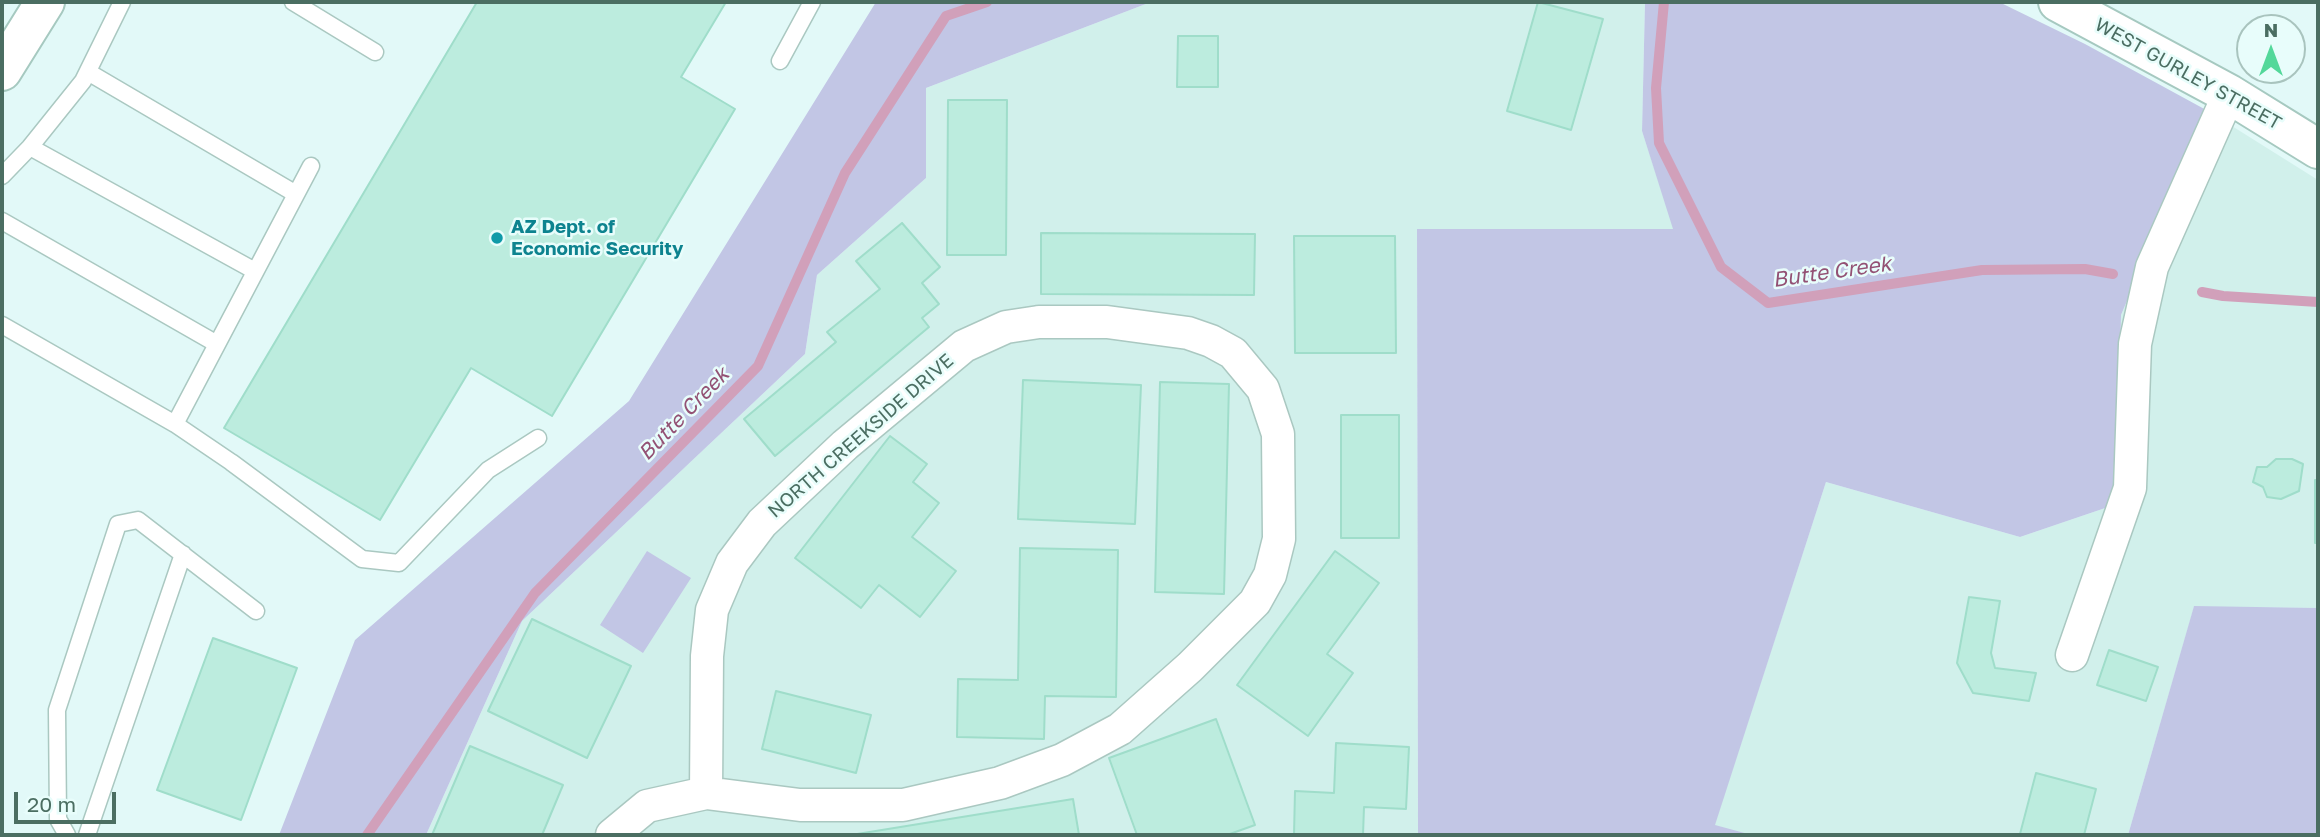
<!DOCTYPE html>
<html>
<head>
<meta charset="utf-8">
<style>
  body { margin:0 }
  #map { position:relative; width:2320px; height:837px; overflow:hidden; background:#e2f9f8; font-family:"Golos Text",sans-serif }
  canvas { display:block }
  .frame { position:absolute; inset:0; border:4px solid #4b6e62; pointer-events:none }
  .north { position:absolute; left:2236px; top:14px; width:70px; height:70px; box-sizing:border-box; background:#e8fdfb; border:2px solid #a9c4be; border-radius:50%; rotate:0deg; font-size:19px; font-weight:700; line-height:28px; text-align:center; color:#4b6e62 }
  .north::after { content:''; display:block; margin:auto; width:24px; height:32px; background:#53d89a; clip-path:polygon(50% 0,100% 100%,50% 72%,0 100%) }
  .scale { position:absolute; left:14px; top:792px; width:102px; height:32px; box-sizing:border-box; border:4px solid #4b6e62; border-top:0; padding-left:9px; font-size:21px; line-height:24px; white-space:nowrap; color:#4b6e62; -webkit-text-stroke:5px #e8fdfb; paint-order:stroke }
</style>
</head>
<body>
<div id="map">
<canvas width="2320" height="837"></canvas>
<div class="frame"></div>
<div class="north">N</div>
<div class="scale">20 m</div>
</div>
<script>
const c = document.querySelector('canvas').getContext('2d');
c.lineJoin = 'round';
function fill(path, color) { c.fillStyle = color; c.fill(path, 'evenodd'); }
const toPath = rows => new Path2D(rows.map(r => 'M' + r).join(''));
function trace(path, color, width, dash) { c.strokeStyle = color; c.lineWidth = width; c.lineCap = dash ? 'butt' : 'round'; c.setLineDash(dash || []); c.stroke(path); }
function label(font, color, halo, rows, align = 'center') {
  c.font = font + ' "Golos Text",sans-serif'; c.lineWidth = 5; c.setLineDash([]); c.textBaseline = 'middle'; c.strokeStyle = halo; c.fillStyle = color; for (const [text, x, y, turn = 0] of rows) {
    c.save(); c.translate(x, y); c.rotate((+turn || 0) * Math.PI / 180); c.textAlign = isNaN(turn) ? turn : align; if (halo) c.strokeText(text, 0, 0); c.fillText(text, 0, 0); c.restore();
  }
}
const residential = toPath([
  [1151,2,1645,2,1642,131,1674,229,1417,230,1418,835,426,835,522,621,805,354,817,275,926,178,926,88],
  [2208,111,2318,180,2318,608,2194,607,2128,835,1752,835,1714,826,1826,482,2020,537,2117,504,2121,315]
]);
const green = toPath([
  [876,2,1151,2,926,88,926,178,817,275,805,354,522,621,426,835,279,835,355,640,629,401],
  [1645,2,1999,2,2085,44,2208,111,2121,315,2117,504,2020,537,1826,482,1715,825,1752,835,1418,835,1417,229,1673,229,1642,131],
  [647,551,691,578,643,653,600,625],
  [2194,606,2318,608,2318,835,2128,835]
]);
const stream = toPath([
  [1664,2,1656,88,1659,143,1721,267,1768,303,1982,270,2085,269,2113,274],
  [2202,292,2223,296,2318,302],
  [367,835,535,593,758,366,845,173,946,16,987,2]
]);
const building = toPath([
  [477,2,726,2,681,77,735,109,552,416,471,368,380,520,224,428,477,2],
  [1538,2,1603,19,1571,130,1507,111,1538,2],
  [1178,36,1218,36,1218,87,1177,87,1178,36],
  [948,100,1007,100,1006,255,947,255,948,100],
  [902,223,940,267,922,283,939,304,922,318,929,327,775,456,744,419,836,342,827,332,880,289,856,261,902,223],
  [1041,233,1255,234,1254,295,1041,294,1041,233],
  [1294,236,1395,236,1396,353,1295,353,1294,236],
  [1023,380,1141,385,1135,524,1018,519,1023,380],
  [1160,382,1229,384,1224,594,1155,592,1160,382],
  [1341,415,1399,415,1399,538,1341,538,1341,415],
  [890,436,927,464,913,482,939,503,912,537,956,571,920,617,879,585,861,608,795,558,890,436],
  [2276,459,2292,459,2303,464,2299,491,2281,499,2267,497,2263,487,2253,482,2257,467,2267,467,2276,459],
  [2315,480,2318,480,2318,543,2315,543,2315,480],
  [1020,548,1118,550,1116,697,1045,696,1044,739,957,737,958,679,1018,680,1020,548],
  [1335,551,1379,583,1327,654,1353,673,1308,736,1237,685,1335,551],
  [1969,597,2000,601,1991,653,1995,668,2036,673,2029,701,1973,693,1957,663,1969,597],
  [532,619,631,666,587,758,488,711,532,619],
  [213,638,297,668,241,820,157,790,213,638],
  [2109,650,2158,667,2146,701,2097,685,2109,650],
  [776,691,871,715,856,773,762,749,776,691],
  [1216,719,1255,825,1227,835,1137,835,1109,758,1216,719],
  [1336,743,1409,747,1406,809,1364,807,1363,835,1294,835,1295,791,1334,793,1336,743],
  [470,746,563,785,542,835,432,835,470,746],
  [2036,773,2096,789,2084,835,2020,834,2036,773],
  [1073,799,1079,835,851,835,1073,799]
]);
const lane = toPath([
  [293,2,375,52],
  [780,61,812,2],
  [88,72,296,194],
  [30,147,255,271],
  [2,176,30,147,83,81,122,2],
  [2,221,217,344],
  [2,325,175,424,231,462,362,559,399,563,488,470,538,438],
  [175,424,311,166],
  [67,835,58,819,57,710,118,524,138,520,256,611],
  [87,835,183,554]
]);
const street = toPath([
  [1039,322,1107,322,1188,333,1211,341,1233,353,1263,389,1278,434,1279,539,1270,575,1255,602,1190,667,1120,729,1062,760,1000,783,903,805,800,805,706,793,707,656,712,610,732,563,762,523,845,445,964,346,1006,327,1039,322],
  [2072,655,2130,488,2135,344,2152,267,2229,94],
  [612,835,647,806,706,793]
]);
const secondary = toPath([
  [2058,2,2229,94,2318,149],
  [2,71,45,2]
]);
const markers = [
  [497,238,7,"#0f9aa8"]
];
const streetNames = [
  ["WEST GURLEY STREET",2188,74,29],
  ["NORTH CREEKSIDE DRIVE",861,436,-41]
];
const cultureNames = [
  ["AZ Dept. of",511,227],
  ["Economic Security",511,249]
];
const waterNames = [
  ["Butte Creek",1832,272,-8],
  ["Butte Creek",684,414,-46]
];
fill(residential, '#d1f0eb');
fill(green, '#c2c6e5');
trace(stream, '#d1a0ba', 10);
fill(building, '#bcecde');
trace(building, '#9fddca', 2);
trace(lane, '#aac8c1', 19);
trace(street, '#aac8c1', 35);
trace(secondary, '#a6c9c0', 42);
trace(lane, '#fff', 16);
trace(street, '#fff', 32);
trace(secondary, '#fff', 38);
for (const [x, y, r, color] of markers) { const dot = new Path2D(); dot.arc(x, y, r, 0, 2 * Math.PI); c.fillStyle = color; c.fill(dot); trace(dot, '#e8fdfb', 2.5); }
label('19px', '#4b6e62', '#e8fdfb', streetNames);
label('bold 19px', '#0d838f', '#e8fdfb', cultureNames, 'left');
label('italic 21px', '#935174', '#e8fdfb', waterNames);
</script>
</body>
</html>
